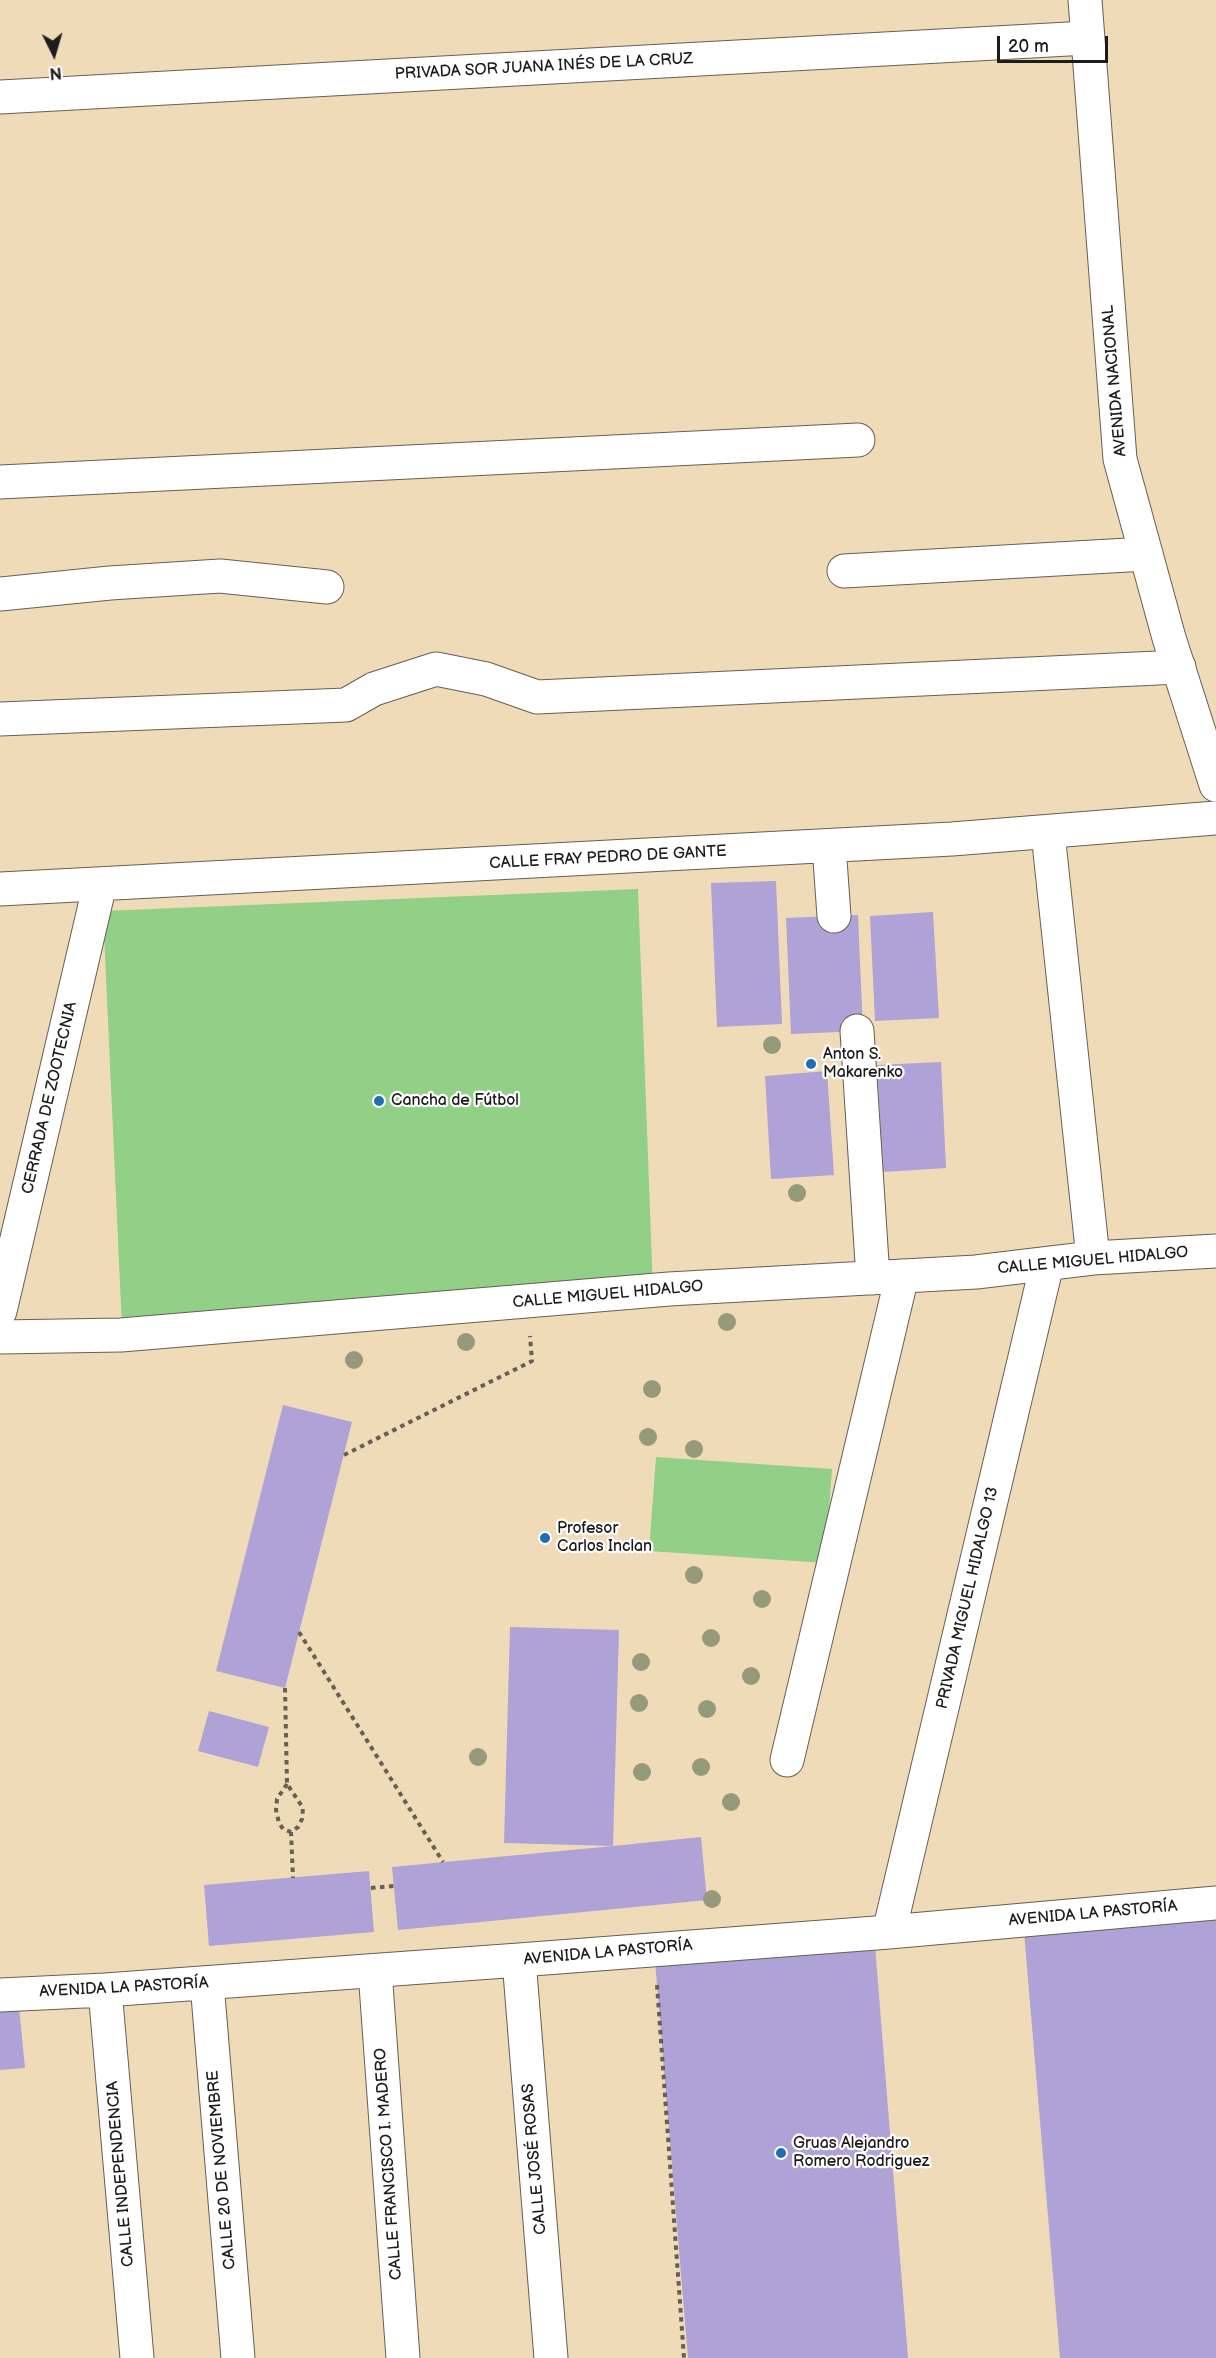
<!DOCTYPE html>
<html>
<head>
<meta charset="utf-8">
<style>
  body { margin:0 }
  #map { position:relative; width:1216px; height:2358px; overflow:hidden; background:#f0dbb9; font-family:"Balsamiq Sans",sans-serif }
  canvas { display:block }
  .north { position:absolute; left:24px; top:24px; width:60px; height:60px; -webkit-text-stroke:4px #fff; paint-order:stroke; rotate:175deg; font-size:16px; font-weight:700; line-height:24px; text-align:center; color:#1c1c1c }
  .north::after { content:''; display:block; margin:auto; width:21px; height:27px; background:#1c1c1c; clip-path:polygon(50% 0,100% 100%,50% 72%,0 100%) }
  .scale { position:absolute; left:997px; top:36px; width:111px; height:27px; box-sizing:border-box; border:3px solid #1c1c1c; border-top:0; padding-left:8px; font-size:18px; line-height:21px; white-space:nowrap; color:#1c1c1c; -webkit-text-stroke:4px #fff; paint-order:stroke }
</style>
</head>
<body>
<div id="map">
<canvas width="1216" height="2358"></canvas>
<div class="north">N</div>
<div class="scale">20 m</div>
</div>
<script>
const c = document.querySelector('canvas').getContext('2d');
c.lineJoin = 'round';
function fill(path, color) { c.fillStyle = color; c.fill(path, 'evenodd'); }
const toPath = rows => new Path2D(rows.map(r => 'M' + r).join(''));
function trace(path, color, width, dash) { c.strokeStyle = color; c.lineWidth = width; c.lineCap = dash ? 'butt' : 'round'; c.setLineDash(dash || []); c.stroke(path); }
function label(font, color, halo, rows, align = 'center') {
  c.font = font + ' "Balsamiq Sans",sans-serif'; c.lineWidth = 4.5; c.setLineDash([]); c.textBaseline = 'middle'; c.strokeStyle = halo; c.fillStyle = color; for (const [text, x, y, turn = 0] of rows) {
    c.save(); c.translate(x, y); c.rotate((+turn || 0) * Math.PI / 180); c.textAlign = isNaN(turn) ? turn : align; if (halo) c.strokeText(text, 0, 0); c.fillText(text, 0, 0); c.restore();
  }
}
const green = toPath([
  [638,889,653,1291,122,1328,103,911],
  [656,1457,832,1469,825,1563,649,1551]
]);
const building = toPath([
  [776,881,782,1024,717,1027,711,883],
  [933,912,939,1018,875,1021,870,916],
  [858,915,863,1031,791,1034,786,918],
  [941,1062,946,1168,883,1172,877,1065],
  [827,1071,834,1175,771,1179,765,1076],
  [283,1405,352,1422,285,1688,216,1671],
  [510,1627,619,1630,613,1846,701,1837,707,1900,398,1930,392,1867,613,1846,504,1843],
  [209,1711,269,1727,258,1767,198,1751],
  [369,1871,374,1932,209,1946,204,1885],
  [1216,1903,1216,2358,1060,2358,1023,1920],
  [874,1933,908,2358,688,2358,654,1949],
  [18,1997,25,2068,0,2070,0,1998]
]);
const path = toPath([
  [344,1455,532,1361,530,1336],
  [299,1632,443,1862],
  [285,1688,287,1784,303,1808,302,1819,298,1827,291,1832,293,1878],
  [287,1784,277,1799,276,1810,279,1823,283,1829,291,1832],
  [371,1888,394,1886],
  [657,1985,684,2358]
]);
const minor = toPath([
  [0,97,1087,38],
  [0,482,858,440],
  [844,571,1146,554],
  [0,594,110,583,220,576,327,587],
  [0,719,346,705,374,689,436,669,486,679,537,697,1179,667],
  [1048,833,1093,1258],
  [829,846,834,916],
  [0,889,952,839,1216,818],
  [857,1031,873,1278],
  [0,1311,100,884],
  [0,1337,121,1335,669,1289,976,1272,1093,1258,1216,1251],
  [787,1760,902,1276],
  [889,1932,1047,1264],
  [519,1960,551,2358],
  [375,1971,403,2358],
  [207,1983,238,2358],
  [105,1990,137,2358],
  [0,1995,105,1990,519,1960,889,1932,1216,1903]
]);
const major = toPath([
  [1085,0,1120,459,1169,638,1216,785]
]);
const trees = [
  [772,1045],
  [797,1193],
  [727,1322],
  [466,1342],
  [354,1360],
  [652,1389],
  [648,1437],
  [694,1449],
  [694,1575],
  [762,1599],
  [711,1638],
  [641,1662],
  [751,1676],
  [639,1703],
  [707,1709],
  [478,1757],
  [701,1767],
  [642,1772],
  [731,1802],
  [712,1899]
];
const markers = [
  [811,1064,6,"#1f6fb2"],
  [379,1101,6,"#1f6fb2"],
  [545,1538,6,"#1f6fb2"],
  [781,2153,6,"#1f6fb2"]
];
const streetNames = [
  ["PRIVADA SOR JUANA INÉS DE LA CRUZ",544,67,-3],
  ["AVENIDA NACIONAL",1115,381,-95],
  ["CALLE FRAY PEDRO DE GANTE",608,858,-3],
  ["CERRADA DE ZOOTECNIA",50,1098,-77],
  ["CALLE MIGUEL HIDALGO",1093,1261,-5],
  ["CALLE MIGUEL HIDALGO",608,1295,-5],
  ["PRIVADA MIGUEL HIDALGO 13",968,1598,-77],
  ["AVENIDA LA PASTORÍA",1093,1914,-5],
  ["AVENIDA LA PASTORÍA",608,1953,-5],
  ["AVENIDA LA PASTORÍA",124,1988,-3],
  ["CALLE JOSÉ ROSAS",535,2159,-95],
  ["CALLE FRANCISCO I. MADERO",389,2164,-94],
  ["CALLE 20 DE NOVIEMBRE",222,2170,-95],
  ["CALLE INDEPENDENCIA",121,2174,-95]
];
const poiNames = [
  ["Anton S.",823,1055],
  ["Makarenko",823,1073],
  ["Cancha de Fútbol",391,1101],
  ["Profesor",557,1529],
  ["Carlos Inclan",557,1547],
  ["Gruas Alejandro",793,2144],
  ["Romero Rodriguez",793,2162]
];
fill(green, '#91d086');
fill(building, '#aea2d6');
trace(minor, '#665f53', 35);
trace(major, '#665f53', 35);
trace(path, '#665f53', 4, [4.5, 4.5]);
trace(minor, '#fff', 33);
trace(major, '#fff', 33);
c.fillStyle = '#959a7a';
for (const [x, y] of trees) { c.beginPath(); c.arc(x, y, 9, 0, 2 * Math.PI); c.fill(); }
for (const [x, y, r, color] of markers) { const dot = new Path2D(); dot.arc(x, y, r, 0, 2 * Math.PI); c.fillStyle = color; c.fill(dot); trace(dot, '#fff', 2); }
label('16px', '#1c1c1c', '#fff', streetNames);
label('16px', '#1c1c1c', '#fff', poiNames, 'left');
</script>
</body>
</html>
